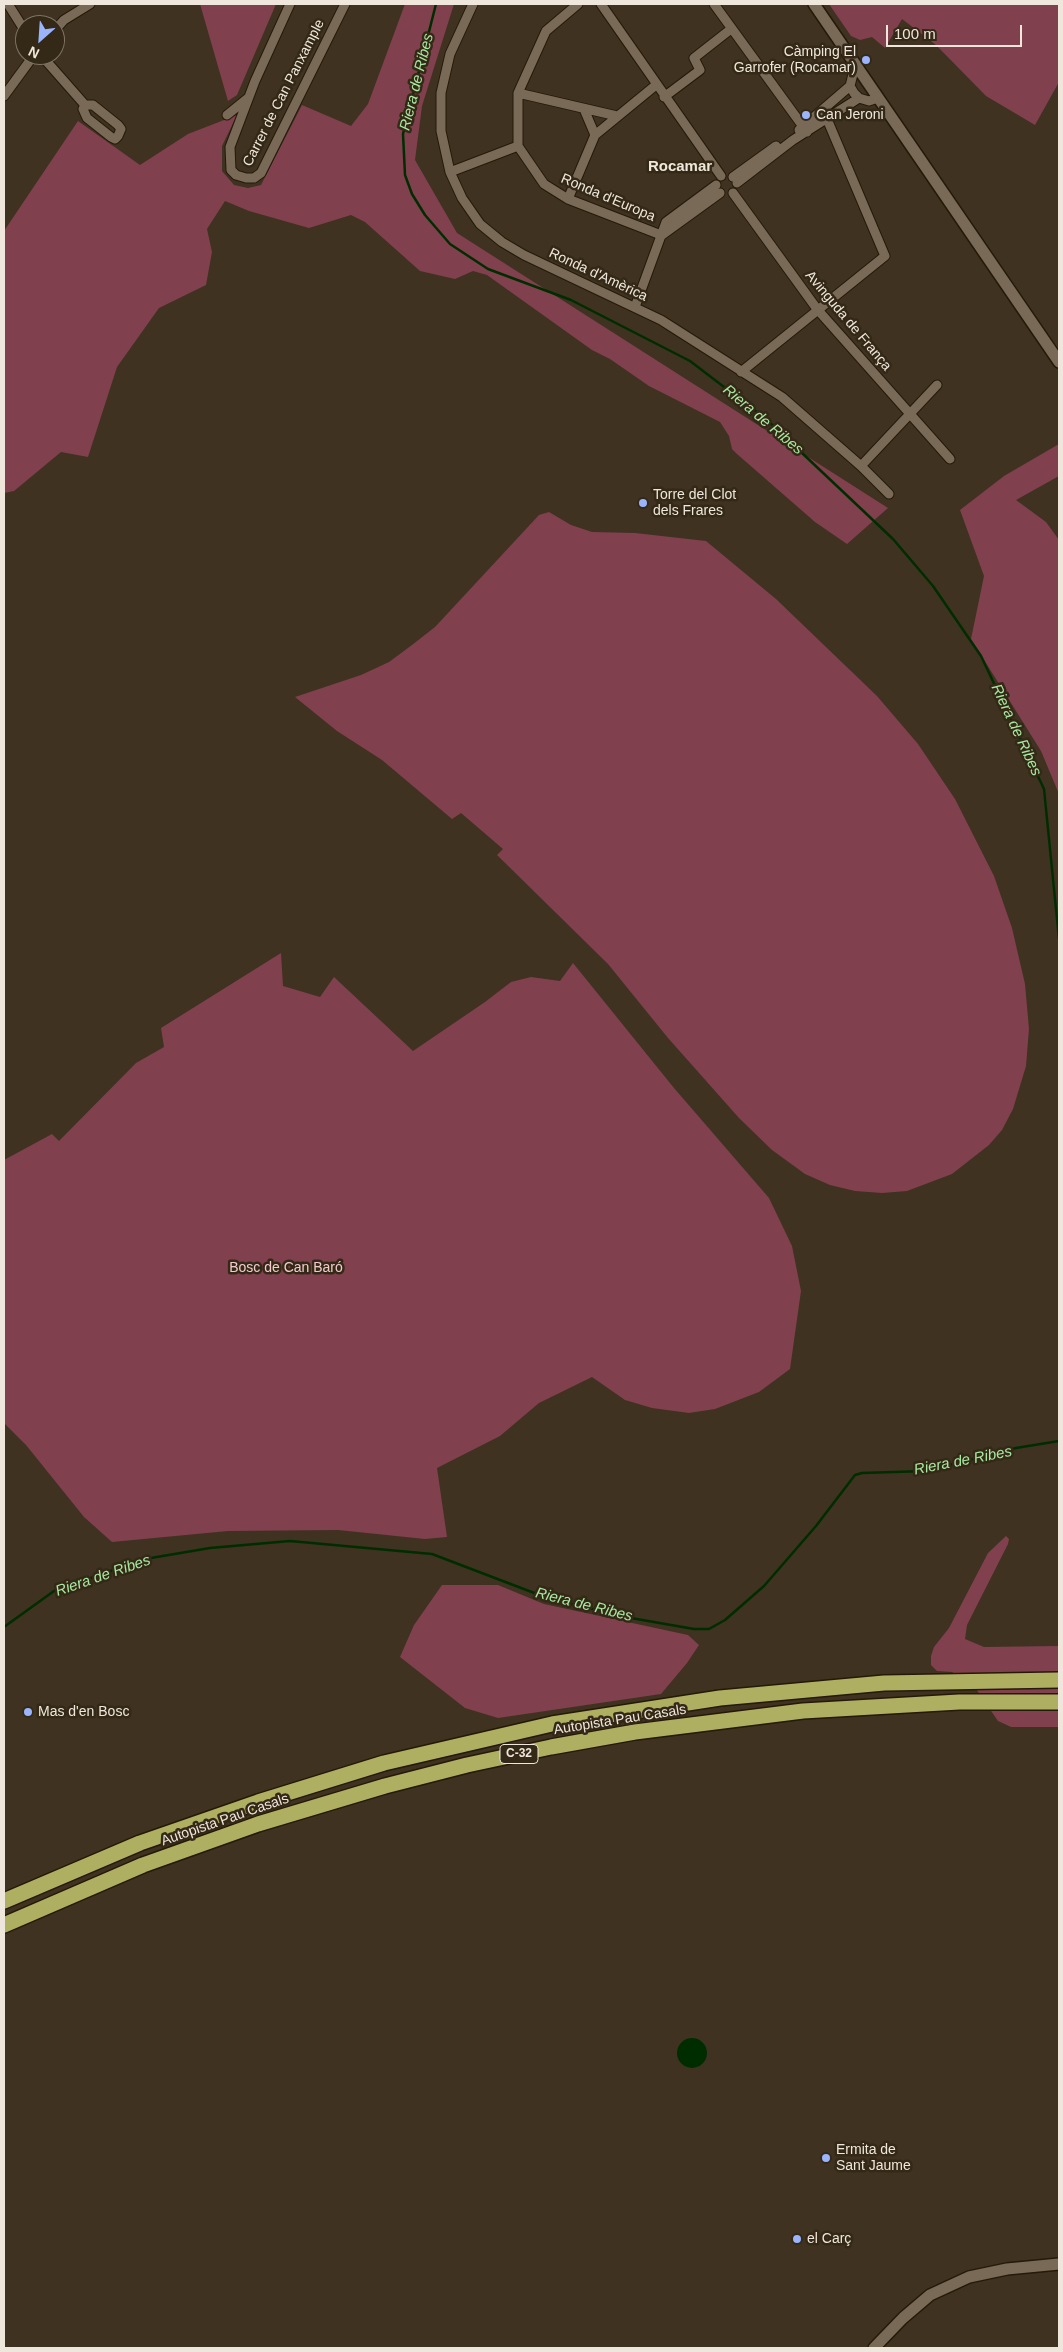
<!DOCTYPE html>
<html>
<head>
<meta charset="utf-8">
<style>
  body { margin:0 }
  #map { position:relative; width:1063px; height:2352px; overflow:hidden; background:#3f3220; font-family:Helvetica,sans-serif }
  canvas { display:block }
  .frame { position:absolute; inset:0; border:5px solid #efe7db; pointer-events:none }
  .north { position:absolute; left:15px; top:15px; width:50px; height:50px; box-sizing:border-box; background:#342816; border:1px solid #7f7465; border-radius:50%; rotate:206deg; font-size:14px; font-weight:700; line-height:20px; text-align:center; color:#efe7db }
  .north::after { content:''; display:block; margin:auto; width:18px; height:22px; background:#9ab5fd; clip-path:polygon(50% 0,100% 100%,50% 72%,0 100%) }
  .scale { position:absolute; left:886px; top:25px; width:136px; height:22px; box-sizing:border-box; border:2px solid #efe7db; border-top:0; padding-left:6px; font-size:15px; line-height:18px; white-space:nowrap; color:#efe7db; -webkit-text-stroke:4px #342816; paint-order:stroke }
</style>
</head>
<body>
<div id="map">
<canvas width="1063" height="2352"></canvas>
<div class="frame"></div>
<div class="north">N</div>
<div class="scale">100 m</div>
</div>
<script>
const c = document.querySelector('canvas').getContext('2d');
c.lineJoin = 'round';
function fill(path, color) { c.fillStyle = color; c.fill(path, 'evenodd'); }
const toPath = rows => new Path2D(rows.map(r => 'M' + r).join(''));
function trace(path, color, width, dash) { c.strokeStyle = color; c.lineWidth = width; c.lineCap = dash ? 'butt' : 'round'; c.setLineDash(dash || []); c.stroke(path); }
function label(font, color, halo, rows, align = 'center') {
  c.font = font + ' Helvetica,sans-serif'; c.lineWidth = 5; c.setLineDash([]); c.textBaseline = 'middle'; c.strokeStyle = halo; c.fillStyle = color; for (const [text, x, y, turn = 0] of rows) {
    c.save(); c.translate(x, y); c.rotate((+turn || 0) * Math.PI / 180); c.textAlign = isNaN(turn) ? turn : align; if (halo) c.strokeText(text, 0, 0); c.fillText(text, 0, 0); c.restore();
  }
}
const green = toPath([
  [200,4,276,4,237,95,228,101],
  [405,4,454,4,422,106,415,160,457,233,888,508,847,544,815,522,737,454,732,449,729,436,720,422,649,386,610,359,592,350,487,275,473,271,455,279,420,271,365,222,351,215,309,228,249,211,225,201,207,229,212,252,206,285,159,308,117,367,88,457,61,452,14,491,4,493,4,231,78,121,140,165,188,134,237,115,222,146,222,171,234,185,248,188,261,185,302,105,351,126,368,104],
  [829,4,1059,4,1059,82,1035,125,986,96,936,45,902,19,885,48,872,37,860,40,851,36],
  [1059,444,1059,476,1016,500,1046,522,1059,540,1059,794,1041,751,971,639,984,576,960,510,1004,476],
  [549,512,571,525,592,532,635,533,706,541,776,599,877,696,918,744,955,799,994,876,1012,928,1025,984,1029,1029,1026,1066,1013,1109,1002,1130,989,1145,952,1174,907,1191,882,1193,855,1191,830,1185,805,1174,772,1150,739,1118,668,1038,608,964,497,855,503,849,461,813,452,819,382,760,337,731,295,697,361,675,389,662,412,645,435,627,539,515],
  [281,953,283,986,320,997,334,977,413,1051,485,1002,511,982,531,977,560,981,573,963,674,1088,769,1198,792,1246,801,1291,790,1369,759,1392,715,1409,689,1413,652,1408,625,1400,592,1377,539,1403,500,1436,437,1468,447,1537,425,1539,338,1530,228,1531,112,1542,84,1517,26,1445,4,1423,4,1160,52,1134,59,1141,136,1063,164,1047,161,1028],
  [1006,1536,1009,1539,1008,1544,967,1625,965,1639,984,1647,1059,1646,1059,1727,1011,1727,998,1721,974,1686,952,1672,937,1671,931,1665,931,1656,934,1647,949,1628,988,1553],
  [442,1585,498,1585,544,1604,688,1635,699,1645,687,1663,661,1694,498,1718,465,1708,400,1657,414,1625]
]);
const water = toPath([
  '677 2053a15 15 0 1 1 30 0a15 15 0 1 1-30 0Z'
]);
const stream = toPath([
  [436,4,403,134,405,175,412,194,425,215,450,244,488,269,571,300,690,361,766,419,893,539,933,586,981,656,1044,789,1059,939],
  [4,1627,54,1591,145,1559,210,1548,290,1541,432,1554,550,1599,631,1618,694,1629,709,1629,725,1620,764,1586,816,1526,855,1475,862,1473,926,1471,1016,1448,1059,1441]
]);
const minor = toPath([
  [8,4,25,31],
  [290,4,255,81,230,147,231,170,236,175,246,178,254,178,261,173,345,4],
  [473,4,450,54,441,93,441,131,450,172,462,198,480,224,502,242,524,255,661,320,782,397,861,466,889,494],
  [578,4,546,31,518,93,518,146,544,184,568,199,661,235],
  [601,4,721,176],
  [714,4,807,132],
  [55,30,64,20,90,4],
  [41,55,85,105,93,105,118,125,121,129,118,136,115,139,111,137,87,118,83,109,85,105],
  [855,66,850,86,854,93,859,98,869,101,878,98],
  [518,93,617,116],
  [4,96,34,55],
  [664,97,700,70,694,58,731,29],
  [227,115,248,98],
  [799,130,850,86],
  [595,135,656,85],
  [450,172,518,146],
  [733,177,776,146],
  [737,183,793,140,859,98],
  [733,193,817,309,950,459],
  [568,199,595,135,584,109],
  [662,235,720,193],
  [635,307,666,222,716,185],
  [741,372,885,256,827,119],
  [861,466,937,385]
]);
const tertiary = toPath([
  [814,4,1059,362],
  [874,2348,903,2318,930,2295,969,2277,1007,2269,1059,2264]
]);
const motorway = toPath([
  [4,1901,140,1843,258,1802,384,1763,552,1724,720,1698,884,1683,1059,1680],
  [4,1925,143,1865,258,1824,385,1786,467,1765,551,1747,635,1732,803,1711,959,1702,1059,1702]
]);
const markers = [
  [866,60,5,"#9ab5fd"],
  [806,115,5,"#9ab5fd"],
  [643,503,5,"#9ab5fd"],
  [28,1712,5,"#9ab5fd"],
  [826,2158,5,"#9ab5fd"],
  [797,2239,5,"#9ab5fd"]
];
const shields = [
  [519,1754,38]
];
const shieldNames = [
  ["C-32",519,1754]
];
const poiNames = [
  ["Càmping El",856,52,"right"],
  ["Garrofer (Rocamar)",856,68,"right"],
  ["Can Jeroni",816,115],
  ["Torre del Clot",653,495],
  ["dels Frares",653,511],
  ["Mas d'en Bosc",38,1712],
  ["Ermita de",836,2150],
  ["Sant Jaume",836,2166],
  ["el Carç",807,2239]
];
const streetNames = [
  ["Carrer de Can Panxample",284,93,-63],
  ["Ronda d'Europa",608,198,23],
  ["Ronda d'Amèrica",598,275,25],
  ["Avinguda de França",848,321,50],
  ["Autopista Pau Casals",620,1720,-9],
  ["Autopista Pau Casals",225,1820,-19]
];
const parkNames = [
  ["Bosc de Can Baró",286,1268]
];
const waterNames = [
  ["Riera de Ribes",417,82,-76],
  ["Riera de Ribes",763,420,40],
  ["Riera de Ribes",1016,730,65],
  ["Riera de Ribes",963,1461,-11],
  ["Riera de Ribes",103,1576,-19],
  ["Riera de Ribes",584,1605,14]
];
const neighbourhoodNames = [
  ["Rocamar",680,167]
];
fill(green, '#80404d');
fill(water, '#002d00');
trace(stream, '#002d00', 2.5);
trace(minor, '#251908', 11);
trace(tertiary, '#251908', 14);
trace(motorway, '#251908', 18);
trace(minor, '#786a56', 9);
trace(tertiary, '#786a56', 11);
trace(motorway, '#afaf62', 15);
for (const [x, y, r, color] of markers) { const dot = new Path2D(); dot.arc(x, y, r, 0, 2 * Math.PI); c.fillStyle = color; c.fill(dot); trace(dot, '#342816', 2); }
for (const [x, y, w] of shields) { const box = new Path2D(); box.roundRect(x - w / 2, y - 9.5, w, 19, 4); c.fillStyle = '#342816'; c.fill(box); trace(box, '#efe7db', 1); }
label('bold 12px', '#efe7db', null, shieldNames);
label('14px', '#efe7db', '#342816', poiNames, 'left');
label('14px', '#efe7db', '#342816', streetNames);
label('14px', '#f3cad0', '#342816', parkNames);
label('italic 15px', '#a7e9a0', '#342816', waterNames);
label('bold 15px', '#efe7db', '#342816', neighbourhoodNames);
</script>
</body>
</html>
